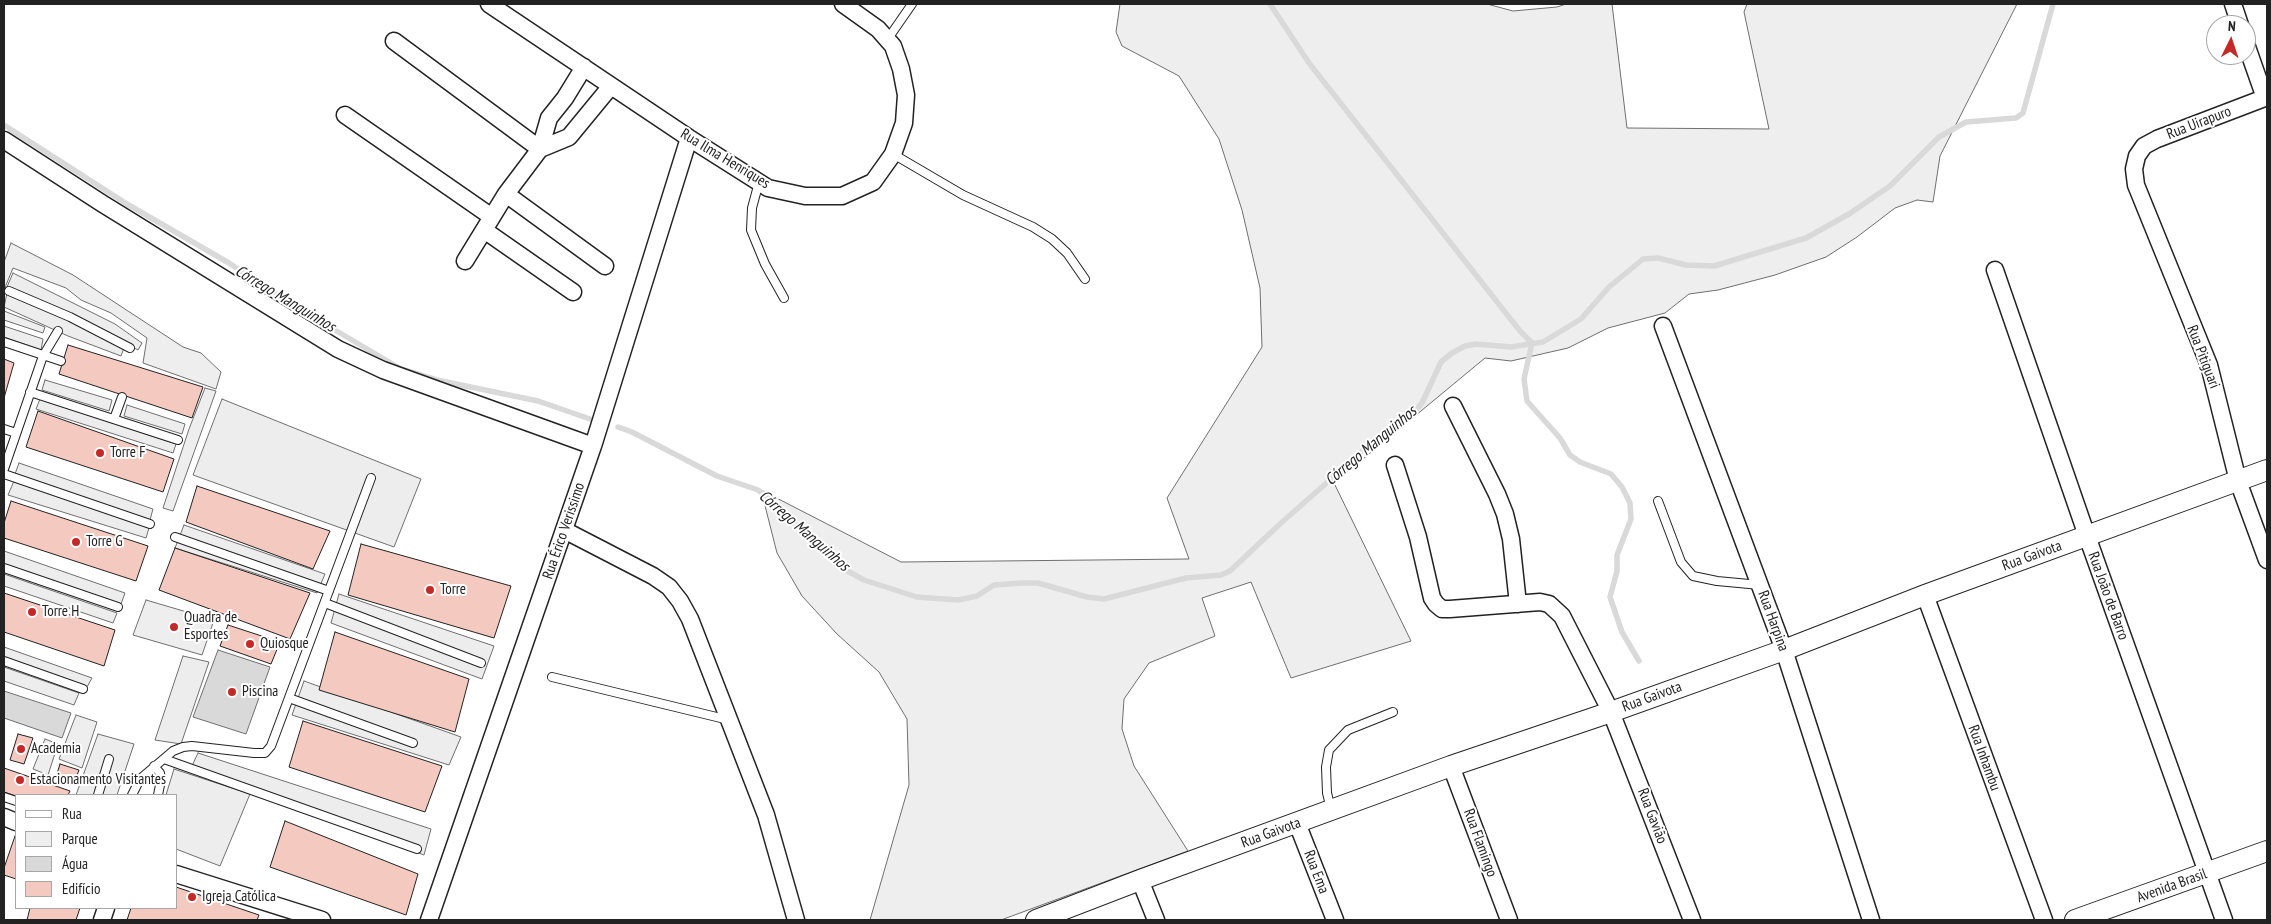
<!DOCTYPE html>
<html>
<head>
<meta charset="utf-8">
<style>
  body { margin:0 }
  #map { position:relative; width:2271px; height:924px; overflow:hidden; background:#fff; font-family:"PT Sans Narrow",sans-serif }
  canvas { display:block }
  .frame { position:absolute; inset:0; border:5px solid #222; pointer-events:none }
  .legend { position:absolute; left:15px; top:794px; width:162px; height:115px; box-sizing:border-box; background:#fff; border:1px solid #a7a7a7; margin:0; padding:6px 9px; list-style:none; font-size:15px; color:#222 }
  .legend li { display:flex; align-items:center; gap:10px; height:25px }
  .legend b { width:25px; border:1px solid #a7a7a7 }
  .north { position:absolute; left:2206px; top:15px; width:50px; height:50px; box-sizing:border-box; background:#fff; border:1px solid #a7a7a7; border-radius:50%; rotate:4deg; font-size:14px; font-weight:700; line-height:20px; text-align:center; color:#222 }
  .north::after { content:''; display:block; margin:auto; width:18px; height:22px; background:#c62828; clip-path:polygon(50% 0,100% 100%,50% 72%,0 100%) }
</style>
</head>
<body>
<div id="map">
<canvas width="2271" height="924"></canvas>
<div class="frame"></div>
<ul class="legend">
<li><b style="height:6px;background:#fff"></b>Rua</li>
<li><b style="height:14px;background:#eee"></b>Parque</li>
<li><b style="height:14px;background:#d9d9d9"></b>Água</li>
<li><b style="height:14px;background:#f3c9c0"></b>Edifício</li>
</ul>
<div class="north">N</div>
</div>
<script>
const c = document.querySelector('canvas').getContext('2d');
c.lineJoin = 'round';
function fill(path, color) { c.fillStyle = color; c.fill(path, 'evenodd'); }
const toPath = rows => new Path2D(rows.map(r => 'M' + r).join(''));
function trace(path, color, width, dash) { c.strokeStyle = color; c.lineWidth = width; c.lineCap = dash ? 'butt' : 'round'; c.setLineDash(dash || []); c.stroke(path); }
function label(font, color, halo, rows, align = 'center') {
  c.font = font + ' "PT Sans Narrow",sans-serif'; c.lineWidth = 4; c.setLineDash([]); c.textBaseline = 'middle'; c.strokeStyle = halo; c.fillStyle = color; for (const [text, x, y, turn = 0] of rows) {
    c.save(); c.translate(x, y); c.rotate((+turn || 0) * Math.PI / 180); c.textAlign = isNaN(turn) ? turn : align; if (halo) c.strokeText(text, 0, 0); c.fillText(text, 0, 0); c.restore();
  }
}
const green = toPath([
  [1120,4,1487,4,1513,11,1557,7,1566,4,1612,4,1627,128,1769,129,1744,12,1747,4,2017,4,1940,156,1933,202,1917,200,1895,208,1857,237,1826,257,1775,275,1718,290,1689,294,1665,313,1608,328,1568,348,1511,361,1485,358,1334,483,1411,641,1291,678,1251,582,1202,598,1215,636,1149,663,1124,699,1122,729,1134,766,1188,851,1001,920,870,920,909,785,907,719,879,672,837,634,802,596,777,553,761,490,901,562,1189,559,1167,498,1262,347,1260,288,1242,210,1219,139,1179,76,1122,46,1116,32,1120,4],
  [11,243,73,275,183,347,201,353,221,372,216,389,143,363,147,338,111,313,81,300,66,288,13,268,4,290,4,262,11,243],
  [4,311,45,327,43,333,4,320,4,311],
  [205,388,216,391,173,511,163,508,189,429,205,388],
  [146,600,214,620,202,655,133,635,146,600],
  [76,715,97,722,82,768,59,759,76,715],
  [45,739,58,744,48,775,33,769,45,739]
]);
const parking = toPath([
  [13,273,115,324,142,343,138,350,71,314,7,287,13,273],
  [7,293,68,319,124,348,121,356,68,336,4,307,7,293],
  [4,326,43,339,41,350,4,337,4,326],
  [45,380,112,400,109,411,42,390,45,380],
  [40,399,176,444,173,453,36,409,40,399],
  [222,399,421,479,394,547,193,475,222,399],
  [127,405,185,424,182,434,124,416,127,405],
  [19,463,153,509,150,520,15,474,19,463],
  [14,481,149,528,146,538,8,495,14,481],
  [184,525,325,574,317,593,175,548,184,525],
  [4,551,125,593,121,604,4,564,4,551],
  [4,574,117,613,113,623,4,586,4,574],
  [339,594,494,646,482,679,331,623,339,594],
  [4,647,92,678,87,687,4,658,4,647],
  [183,656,209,662,181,744,155,740,183,656],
  [4,667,79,693,74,705,4,681,4,667],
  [304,681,461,737,449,765,292,715,304,681],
  [98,734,134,744,117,795,76,795,98,734],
  [198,753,431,829,424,855,191,768,198,753],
  [174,769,250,794,220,866,176,849,176,795,166,795,174,769]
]);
const water = toPath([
  [218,650,270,667,246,734,193,717,218,650],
  [4,691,71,713,62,738,4,718,4,691]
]);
const stream = toPath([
  [1270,4,1309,63,1520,331,1532,343],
  [4,125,127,204,229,263,296,307,401,369,437,380,538,401,590,419],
  [1532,343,1524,379,1527,401,1560,438,1570,455,1580,462,1611,474,1622,487,1630,503,1631,519,1617,555,1617,571,1610,597,1622,632,1639,661],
  [618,427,632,432,717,476,758,490,776,504,809,539,844,569,864,580,917,597,958,600,977,596,994,585,1022,583,1038,583,1087,597,1104,599,1186,578,1221,575,1230,571,1281,523,1364,450,1407,420,1422,403,1441,362,1452,353,1465,346,1476,344,1511,347,1543,342,1581,319,1609,287,1643,259,1658,258,1686,265,1714,266,1806,238,1849,214,1890,186,1939,137,1966,122,2016,118,2023,113,2053,4]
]);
const building = toPath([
  [68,345,203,387,192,418,59,374,68,345],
  [4,359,14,363,4,398,4,359],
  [38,411,174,459,163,492,26,447,38,411],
  [197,486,330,531,313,569,186,522,197,486],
  [11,501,148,546,136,581,4,538,4,523,11,501],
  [361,544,511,586,494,638,348,595,361,544],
  [175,548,310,593,290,639,159,590,175,548],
  [4,593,115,630,104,666,4,632,4,593],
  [228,625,280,642,271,664,220,646,228,625],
  [335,632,469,679,455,732,319,690,335,632],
  [303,721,442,766,425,812,289,767,303,721],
  [18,734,33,738,24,764,10,760,18,734],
  [60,764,79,770,74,783,56,777,60,764],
  [4,768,70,791,68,795,16,796,4,792,4,768],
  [285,821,418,874,406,915,270,867,285,821],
  [15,836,16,836,16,879,4,875,4,868,15,836],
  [176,887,259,915,257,920,127,920,131,908,176,908,176,887],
  [30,908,80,908,76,920,27,920,30,908]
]);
const service = toPath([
  [887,40,912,4],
  [893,154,963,195,1033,227,1052,239,1067,253,1085,279],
  [759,182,752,208,751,230,765,264,784,298],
  [9,291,70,317,130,348],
  [4,342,61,361],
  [30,392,178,440],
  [114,419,122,397],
  [4,429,16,433],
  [4,469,43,356,58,331],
  [4,474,150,524],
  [1658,501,1681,562,1693,576,1717,581,1760,585],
  [175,537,329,591],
  [4,568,118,607],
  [325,603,481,663],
  [4,661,83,689],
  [552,677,729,720],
  [289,698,413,743],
  [164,759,417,849],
  [154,766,160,773,161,780,158,795],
  [98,795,109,759],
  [132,795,140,779,173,751,183,747,192,746,254,753,265,753,271,746,371,478],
  [4,797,16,801],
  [1331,809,1327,793,1326,767,1329,750,1348,730,1393,712]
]);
const minor = toPath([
  [489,4,689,138,768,188,805,196,842,196,873,182,893,154,904,123,906,95,901,69,893,46,878,29,843,4],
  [2233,4,2240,25],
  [394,41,540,149],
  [2246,44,2265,98],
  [2267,97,2157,139,2144,146,2137,156,2134,169,2136,185,2209,365,2238,481,2267,560],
  [345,115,492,217],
  [4,140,103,204,338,349,383,370,593,446],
  [540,149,569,137,611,86],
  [506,194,605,266],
  [484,230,573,292],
  [465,261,506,194,540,149,549,118,565,98,584,67],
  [1995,270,2087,536,2224,920],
  [1663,326,1784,650,1871,920],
  [1453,406,1497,494,1505,514,1511,539,1518,604],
  [1395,465,1418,537,1432,598,1436,604,1442,609,1450,609,1540,602,1549,604,1562,616,1611,712,1692,920],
  [564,530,653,576,669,587,680,601,690,619,766,815,796,920],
  [1925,595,2044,920],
  [1451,766,1509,920],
  [4,817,16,822],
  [1297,823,1335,920],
  [176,874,322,920],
  [1140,880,1156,920],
  [102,920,106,908],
  [429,920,593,446,689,138]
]);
const tertiary = toPath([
  [1036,920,1140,880,1451,766,1611,712,1784,650,1925,595,2267,470],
  [2075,920,2267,851]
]);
const markers = [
  [100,453,5,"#c62828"],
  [76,542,5,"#c62828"],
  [430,590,5,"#c62828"],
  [32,612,5,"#c62828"],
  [174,627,5,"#c62828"],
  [250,644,5,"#c62828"],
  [232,692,5,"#c62828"],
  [21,749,5,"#c62828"],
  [20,780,5,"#c62828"],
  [192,897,5,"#c62828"]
];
const streetNames = [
  ["Rua Uirapuro",2199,123,-21],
  ["Rua Ilma Henriques",725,159,31],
  ["Rua Pitiguari",2203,357,69],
  ["Rua Érico Verissimo",564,531,-71],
  ["Rua Gaivota",2032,556,-20],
  ["Rua João de Barro",2108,596,70],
  ["Rua Harpina",1773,621,70],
  ["Rua Gaivota",1652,697,-20],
  ["Rua Inhambu",1984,758,70],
  ["Rua Gavião",1652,816,69],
  ["Rua Gaivota",1271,833,-20],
  ["Rua Flamingo",1480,843,70],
  ["Rua Ema",1316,872,69],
  ["Avenida Brasil",2172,886,-20]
];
const poiNames = [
  ["Torre F",110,453],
  ["Torre G",86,542],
  ["Torre",440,590],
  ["Torre H",42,612],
  ["Quadra de",184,618],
  ["Esportes",184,635],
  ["Quiosque",260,644],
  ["Piscina",242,692],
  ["Academia",31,749],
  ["Estacionamento Visitantes",30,780],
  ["Igreja Católica",202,897]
];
const waterNames = [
  ["Córrego Manguinhos",285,299,31],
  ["Córrego Manguinhos",1371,446,-40],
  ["Córrego Manguinhos",804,531,41]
];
fill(green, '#eee');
trace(green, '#6f6f6f', 1);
fill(parking, '#ededed');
trace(parking, '#6f6f6f', 1);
fill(water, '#d9d9d9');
trace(water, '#6f6f6f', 1);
trace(stream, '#d9d9d9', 5.5);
fill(building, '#f3c9c0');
trace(building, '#222', 1);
trace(service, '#222', 10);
trace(minor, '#222', 19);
trace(tertiary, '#222', 22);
trace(service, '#fff', 8);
trace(minor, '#fff', 16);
trace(tertiary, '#fff', 20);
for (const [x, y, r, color] of markers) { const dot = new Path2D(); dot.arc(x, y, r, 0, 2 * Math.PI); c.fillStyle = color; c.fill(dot); trace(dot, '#fff', 2); }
label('15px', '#222', '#fff', streetNames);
label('15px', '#222', '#fff', poiNames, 'left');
label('italic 16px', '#222', '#fff', waterNames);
</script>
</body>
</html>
